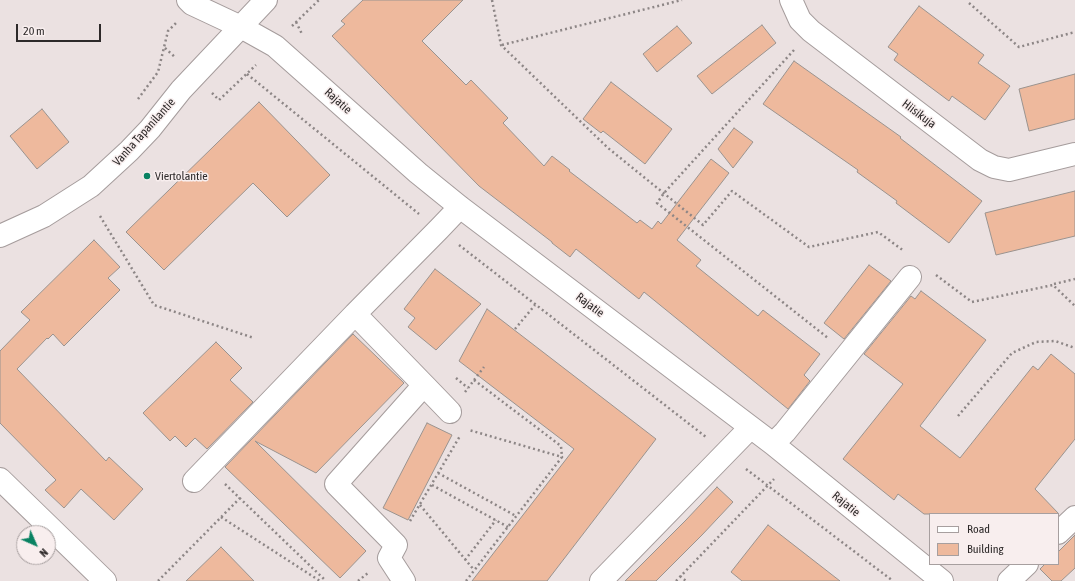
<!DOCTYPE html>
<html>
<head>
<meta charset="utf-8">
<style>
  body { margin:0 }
  #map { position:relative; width:1075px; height:581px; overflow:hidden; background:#ebe1e1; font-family:"Asap Condensed",sans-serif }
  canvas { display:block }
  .legend { position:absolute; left:929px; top:513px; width:130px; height:52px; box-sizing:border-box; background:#f8eeee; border:1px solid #a79f9f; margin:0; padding:5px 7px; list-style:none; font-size:12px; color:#2d2929 }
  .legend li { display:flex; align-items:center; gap:8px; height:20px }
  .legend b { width:20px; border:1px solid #a79f9f }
  .north { position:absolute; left:16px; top:525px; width:40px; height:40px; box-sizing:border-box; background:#f8eeee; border:1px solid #a79f9f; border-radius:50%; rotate:135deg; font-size:11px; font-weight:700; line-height:16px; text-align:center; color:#2d2929 }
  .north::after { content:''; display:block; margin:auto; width:14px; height:18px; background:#098262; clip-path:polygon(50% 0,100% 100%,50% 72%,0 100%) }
  .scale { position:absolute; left:16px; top:24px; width:85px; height:18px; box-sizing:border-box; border:2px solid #2d2929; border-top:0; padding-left:5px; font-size:12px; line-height:14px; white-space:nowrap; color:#2d2929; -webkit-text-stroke:3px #f8eeee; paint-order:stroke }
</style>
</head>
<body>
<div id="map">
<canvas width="1075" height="581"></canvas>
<ul class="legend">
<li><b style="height:5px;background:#fff"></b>Road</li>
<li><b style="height:11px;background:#eeb99d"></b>Building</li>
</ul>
<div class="north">N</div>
<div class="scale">20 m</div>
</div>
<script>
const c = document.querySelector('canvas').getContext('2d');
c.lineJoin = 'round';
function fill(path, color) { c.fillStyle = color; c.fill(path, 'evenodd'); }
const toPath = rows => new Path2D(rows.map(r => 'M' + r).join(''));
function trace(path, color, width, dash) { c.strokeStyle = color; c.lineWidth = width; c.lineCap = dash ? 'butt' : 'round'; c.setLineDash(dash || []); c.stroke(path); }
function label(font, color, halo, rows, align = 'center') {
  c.font = font + ' "Asap Condensed",sans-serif'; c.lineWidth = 3; c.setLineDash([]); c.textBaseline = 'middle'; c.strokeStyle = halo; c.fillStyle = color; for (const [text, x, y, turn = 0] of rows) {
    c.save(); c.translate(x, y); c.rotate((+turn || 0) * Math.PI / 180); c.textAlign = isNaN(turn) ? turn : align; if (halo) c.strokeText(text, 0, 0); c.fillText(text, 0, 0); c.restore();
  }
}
const building = toPath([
  [363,0,463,0,422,41,466,85,471,80,508,118,503,123,544,166,552,156,570,170,569,171,637,223,640,220,652,229,658,221,661,224,711,159,729,173,677,240,701,260,696,266,758,316,763,310,820,354,804,375,810,381,788,409,644,292,639,299,576,249,570,257,552,243,552,242,479,186,332,36,345,24,341,21,363,0],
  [919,6,984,55,978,63,1010,86,985,120,952,96,949,101,894,60,898,54,888,47,919,6],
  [762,25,776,43,712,94,697,76,762,25],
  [677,26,692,43,657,72,643,54,677,26],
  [794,61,901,137,900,138,982,201,949,243,896,203,897,201,857,172,858,170,763,104,794,61],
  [1075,74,1075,119,1029,131,1019,89,1075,74],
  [611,82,672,129,645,164,603,131,601,133,583,119,611,82],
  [259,102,330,175,287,217,253,183,164,270,126,232,259,102],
  [42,109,69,142,37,169,10,136,42,109],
  [734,128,753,142,733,168,718,149,734,128],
  [1075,191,1075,236,996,255,985,213,1075,191],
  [94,240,120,267,108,278,120,290,64,346,53,334,48,339,47,338,17,369,106,461,109,457,143,489,114,520,81,489,64,508,45,490,56,480,0,423,0,351,30,320,21,312,94,240],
  [869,265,891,281,844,339,824,323,869,265],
  [435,269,481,304,436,350,408,327,415,318,404,309,435,269],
  [921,291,986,340,920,426,960,458,1033,366,1038,370,1051,354,1075,374,1075,439,1035,489,1059,514,924,514,898,494,894,500,843,459,903,384,864,354,911,296,915,299,921,291],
  [487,309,656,439,547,581,472,581,574,449,459,361,487,309],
  [353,334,404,383,316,473,255,441,366,551,340,578,225,467,353,334],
  [216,342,242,368,230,380,253,402,207,449,195,438,186,447,175,436,170,441,143,413,216,342],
  [427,423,452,435,408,520,383,508,427,423],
  [717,487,733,502,702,535,656,581,625,581,686,520,717,487],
  [768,525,840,581,742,581,731,572,768,525],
  [1075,535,1075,568,1061,581,1052,581,1040,569,1045,564,1058,564,1058,552,1075,535],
  [221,547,254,581,186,581,221,547]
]);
const path = toPath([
  [492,0,501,45,608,148,703,225,732,191,809,247,878,232,904,251],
  [969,3,1019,47,1075,32],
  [296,22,302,34],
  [292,26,319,0],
  [502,45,682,0],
  [165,48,176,58],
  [794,50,664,193,657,203,828,338],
  [247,74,419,214],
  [212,93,219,100,256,65],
  [138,99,158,72,168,31,176,23],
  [100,216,154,305,254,338],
  [459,245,706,437],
  [936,275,972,302,1053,285,1075,306],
  [1054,284,1075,279],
  [515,329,535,305],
  [456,378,468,388],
  [474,380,561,446,562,457],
  [465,392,484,367],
  [958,416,1012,353,1036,342,1055,341,1075,348],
  [746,469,893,581],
  [438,473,516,516],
  [225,484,326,581],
  [432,485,508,527],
  [420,505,474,570],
  [221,517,320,581],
  [410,521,460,436],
  [465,560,496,520],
  [680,576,686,581],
  [158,581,240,498],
  [358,581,368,573],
  [466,581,562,457,469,430],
  [676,581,774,479]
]);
const minor = toPath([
  [188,0,192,4,241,27,275,46,418,173,460,207,773,444,942,581],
  [791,0,800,20,811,31,980,160,994,167,1009,170,1075,154],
  [0,236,44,216,91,186,129,151,150,129,181,90,266,0],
  [424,385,450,412],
  [773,444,785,432,910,277],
  [0,479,105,581],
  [194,481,355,314],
  [1058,533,1075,517],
  [404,581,389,558,396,545,336,484,424,385,355,314,439,229,460,207],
  [601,581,750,428],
  [1009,581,1027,564]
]);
const markers = [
  [147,176,4,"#098262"]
];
const streetNames = [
  ["Rajatie",338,101,42],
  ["Hiisikuja",919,114,37],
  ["Vanha Tapanilantie",144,132,-48],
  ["Rajatie",590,305,37],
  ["Rajatie",846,504,39]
];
const poiNames = [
  ["Viertolantie",155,176]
];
fill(building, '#eeb99d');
trace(building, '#9a938f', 1);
trace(minor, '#a59c9c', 24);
trace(path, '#8d8686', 2.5, [2, 3]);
trace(minor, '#fff', 22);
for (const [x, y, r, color] of markers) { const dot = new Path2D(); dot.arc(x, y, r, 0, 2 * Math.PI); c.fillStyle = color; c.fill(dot); trace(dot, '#f8eeee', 1.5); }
label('12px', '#2d2929', '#f8eeee', streetNames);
label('12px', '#2d2929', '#f8eeee', poiNames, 'left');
</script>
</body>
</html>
